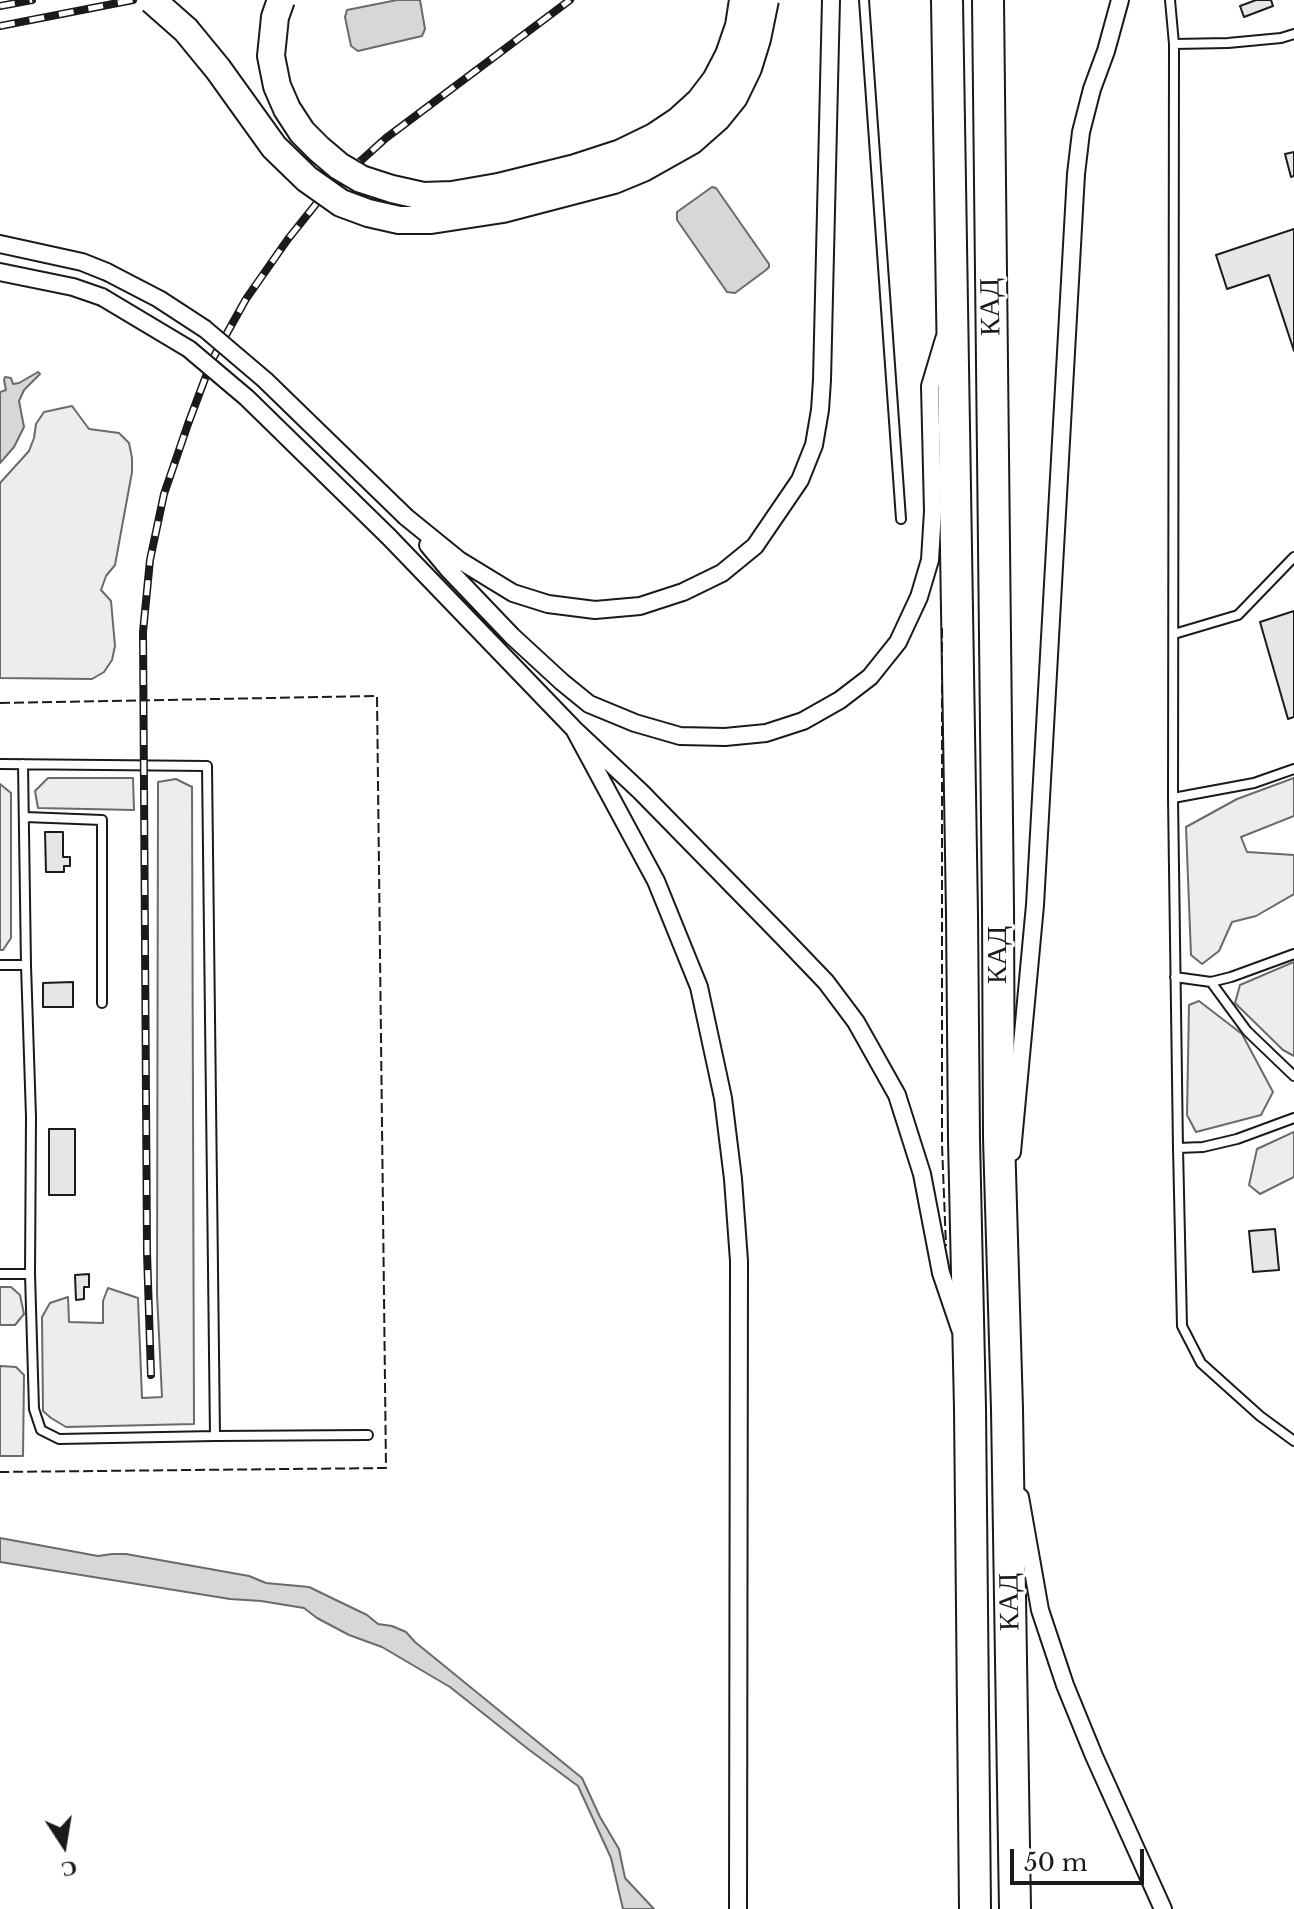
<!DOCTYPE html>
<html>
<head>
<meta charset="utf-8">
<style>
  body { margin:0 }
  #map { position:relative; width:1294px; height:1909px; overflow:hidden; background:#fff; font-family:"Libre Baskerville",serif }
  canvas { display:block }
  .north { position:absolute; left:24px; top:1805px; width:80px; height:80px; -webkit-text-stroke:6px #fff; paint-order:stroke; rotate:168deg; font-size:22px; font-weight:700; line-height:32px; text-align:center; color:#1a1a1a }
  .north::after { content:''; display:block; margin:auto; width:28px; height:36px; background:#1a1a1a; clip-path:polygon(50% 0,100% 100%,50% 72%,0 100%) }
  .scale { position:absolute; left:1010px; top:1849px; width:134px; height:36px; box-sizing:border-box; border:4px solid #1a1a1a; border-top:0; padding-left:10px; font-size:24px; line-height:28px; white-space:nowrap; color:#1a1a1a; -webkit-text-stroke:6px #fff; paint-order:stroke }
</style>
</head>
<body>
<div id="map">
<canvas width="1294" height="1909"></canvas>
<div class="north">С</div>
<div class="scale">50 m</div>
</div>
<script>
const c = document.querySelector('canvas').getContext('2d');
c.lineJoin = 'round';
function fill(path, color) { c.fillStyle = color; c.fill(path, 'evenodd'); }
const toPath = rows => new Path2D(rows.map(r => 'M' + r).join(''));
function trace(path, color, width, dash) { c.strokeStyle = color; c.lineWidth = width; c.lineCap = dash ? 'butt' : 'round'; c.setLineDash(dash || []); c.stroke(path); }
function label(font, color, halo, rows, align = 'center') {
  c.font = font + ' "Libre Baskerville",serif'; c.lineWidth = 6; c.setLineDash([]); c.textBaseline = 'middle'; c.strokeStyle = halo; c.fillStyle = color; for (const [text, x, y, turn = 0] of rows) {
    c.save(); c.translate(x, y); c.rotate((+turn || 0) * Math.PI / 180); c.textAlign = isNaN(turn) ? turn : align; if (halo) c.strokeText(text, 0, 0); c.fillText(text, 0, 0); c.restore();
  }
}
const built = toPath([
  [72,406,89,429,119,433,129,443,132,458,132,472,115,565,106,576,101,590,111,601,115,646,112,660,104,672,92,679,0,678,0,483,29,451,34,438,36,424,44,412,72,406],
  [48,778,133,778,134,810,38,808,35,791,48,778],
  [1294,778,1294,816,1241,837,1247,852,1294,855,1294,894,1256,916,1232,922,1219,951,1202,964,1191,955,1186,827,1237,799,1294,778],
  [176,779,192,787,194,1424,66,1427,51,1418,43,1411,42,1317,50,1303,68,1297,69,1322,103,1323,103,1301,108,1288,138,1298,142,1398,162,1397,157,1294,158,782,176,779],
  [0,784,11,793,11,938,3,950,0,950,0,784],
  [1294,962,1294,1056,1283,1050,1235,1003,1240,985,1294,962],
  [1199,1001,1242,1034,1273,1092,1261,1115,1196,1132,1187,1115,1189,1005,1199,1001],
  [1294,1132,1294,1177,1260,1194,1249,1185,1257,1149,1294,1132],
  [0,1287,11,1287,20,1295,24,1314,15,1325,0,1325,0,1287],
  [0,1366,16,1367,24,1375,23,1456,0,1456,0,1366]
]);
const water = toPath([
  [397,0,420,0,425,29,422,36,358,51,351,46,345,17,347,10,397,0],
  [712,187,716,188,769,264,769,267,766,270,735,293,727,292,677,220,677,212,712,187],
  [38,372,40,374,24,390,19,401,24,427,14,447,0,463,0,392,6,390,4,380,5,377,11,378,13,384,19,383,38,372],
  [0,1538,98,1556,112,1554,126,1554,249,1576,266,1583,309,1587,367,1615,378,1624,392,1626,406,1632,415,1642,582,1778,600,1817,619,1849,625,1878,654,1909,623,1909,611,1858,578,1786,528,1749,450,1687,382,1647,349,1635,317,1618,304,1608,261,1601,230,1599,0,1562,0,1538]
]);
const building = toPath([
  [1256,0,1271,0,1273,6,1244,17,1240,6,1256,0],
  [1294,152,1294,176,1291,177,1285,154,1294,152],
  [1294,229,1294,351,1269,275,1227,289,1216,255,1294,229],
  [1294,611,1294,717,1288,719,1260,622,1294,611],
  [45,832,63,832,63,857,70,857,70,866,64,866,64,872,46,872,45,832],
  [73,982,73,1007,43,1007,43,983,73,982],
  [49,1129,75,1129,75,1195,49,1195,49,1129],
  [1275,1229,1279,1270,1253,1272,1249,1231,1275,1229],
  [89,1274,89,1287,84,1287,84,1299,76,1300,75,1275,89,1274]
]);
const lane = toPath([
  [864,0,901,519],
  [1170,0,1174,44,1173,798,1178,1148,1182,1326,1201,1363,1260,1416,1294,1441],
  [1174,44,1228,43,1281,38,1294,34],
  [1174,634,1238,615,1294,557],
  [0,764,207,766,215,1436,59,1439,41,1430,34,1409,30,1274,0,1274],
  [23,764,26,965,31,1117,30,1274],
  [1173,798,1254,783,1294,769],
  [25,817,102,820,102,1003],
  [0,965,26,965],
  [1175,977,1211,982,1247,1031,1294,1076],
  [1211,982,1231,977,1294,954],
  [1178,1148,1203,1147,1237,1139,1294,1118],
  [215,1436,368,1435]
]);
const street = toPath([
  [0,244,82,262,107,272],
  [0,272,73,287,102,297],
  [406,517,459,560,513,593,548,604,595,610,640,606,683,592,722,573,755,546,800,480,814,445,820,410,822,380,831,0],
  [389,537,574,729,641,792,780,934,826,982,856,1022,897,1095,922,1174,941,1273,960,1329],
  [428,545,448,569,512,636,562,682,589,704,635,723,680,736,725,737,766,733,803,721,840,700,870,677,898,642,919,597,930,560,933,511,930,386,944,339],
  [574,729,656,881,699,987,723,1098,733,1179,739,1261,738,1909],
  [1012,1152,1035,905,1076,174,1081,132,1092,89,1106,51,1120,0],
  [1020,1497,1040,1610,1065,1685,1094,1756,1163,1909]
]);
const highway = toPath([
  [947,0,962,914,964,1139,970,1408,975,1909],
  [988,0,998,908,999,1138,1007,1409,1015,1909]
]);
const rail = toPath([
  [0,6,32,0],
  [0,26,133,0],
  [151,1375,147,1252,143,632,150,560,164,494,188,424,212,360,246,299,288,239,324,194,386,138,570,0]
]);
const streetBridge = toPath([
  [107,272,159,299,205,329,265,380,406,517],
  [102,297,189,349,247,398,389,537]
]);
const primaryBridge = toPath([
  [152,0,186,30,218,69,274,147,307,179,341,203,368,213,399,220,431,220,503,209,614,180,643,168,691,141,717,118,734,97,748,68,757,39,765,0],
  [281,0,275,17,271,56,277,86,287,109,302,132,319,149,339,166,361,179,392,189,423,196,452,195,498,187,575,168,621,153,654,137,678,121,700,101,716,80,729,55,739,26,743,0]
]);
const fence = toPath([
  [942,628,942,1145,946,1246],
  [0,703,377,696,386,1468,0,1472]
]);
const streetNames = [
  ["КАД",991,307,-91],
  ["КАД",998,955,-90],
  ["КАД",1010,1602,-91]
];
fill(built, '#ededed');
trace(built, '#6a6a6a', 2);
fill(water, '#d7d7d7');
trace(water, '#6a6a6a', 2);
fill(building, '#e6e6e6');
trace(building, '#1a1a1a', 2);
trace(lane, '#1a1a1a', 12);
trace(street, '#1a1a1a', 20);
trace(highway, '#1a1a1a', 34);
trace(lane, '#fff', 8);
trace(street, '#fff', 16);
trace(highway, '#fff', 30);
trace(rail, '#1a1a1a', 8);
trace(rail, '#fff', 5, [15]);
trace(streetBridge, '#1a1a1a', 20, []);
trace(primaryBridge, '#1a1a1a', 30, []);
trace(streetBridge, '#fff', 16);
trace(primaryBridge, '#fff', 26);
trace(fence, '#1a1a1a', 2, [10, 4]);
label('28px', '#1a1a1a', '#fff', streetNames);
</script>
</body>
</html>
